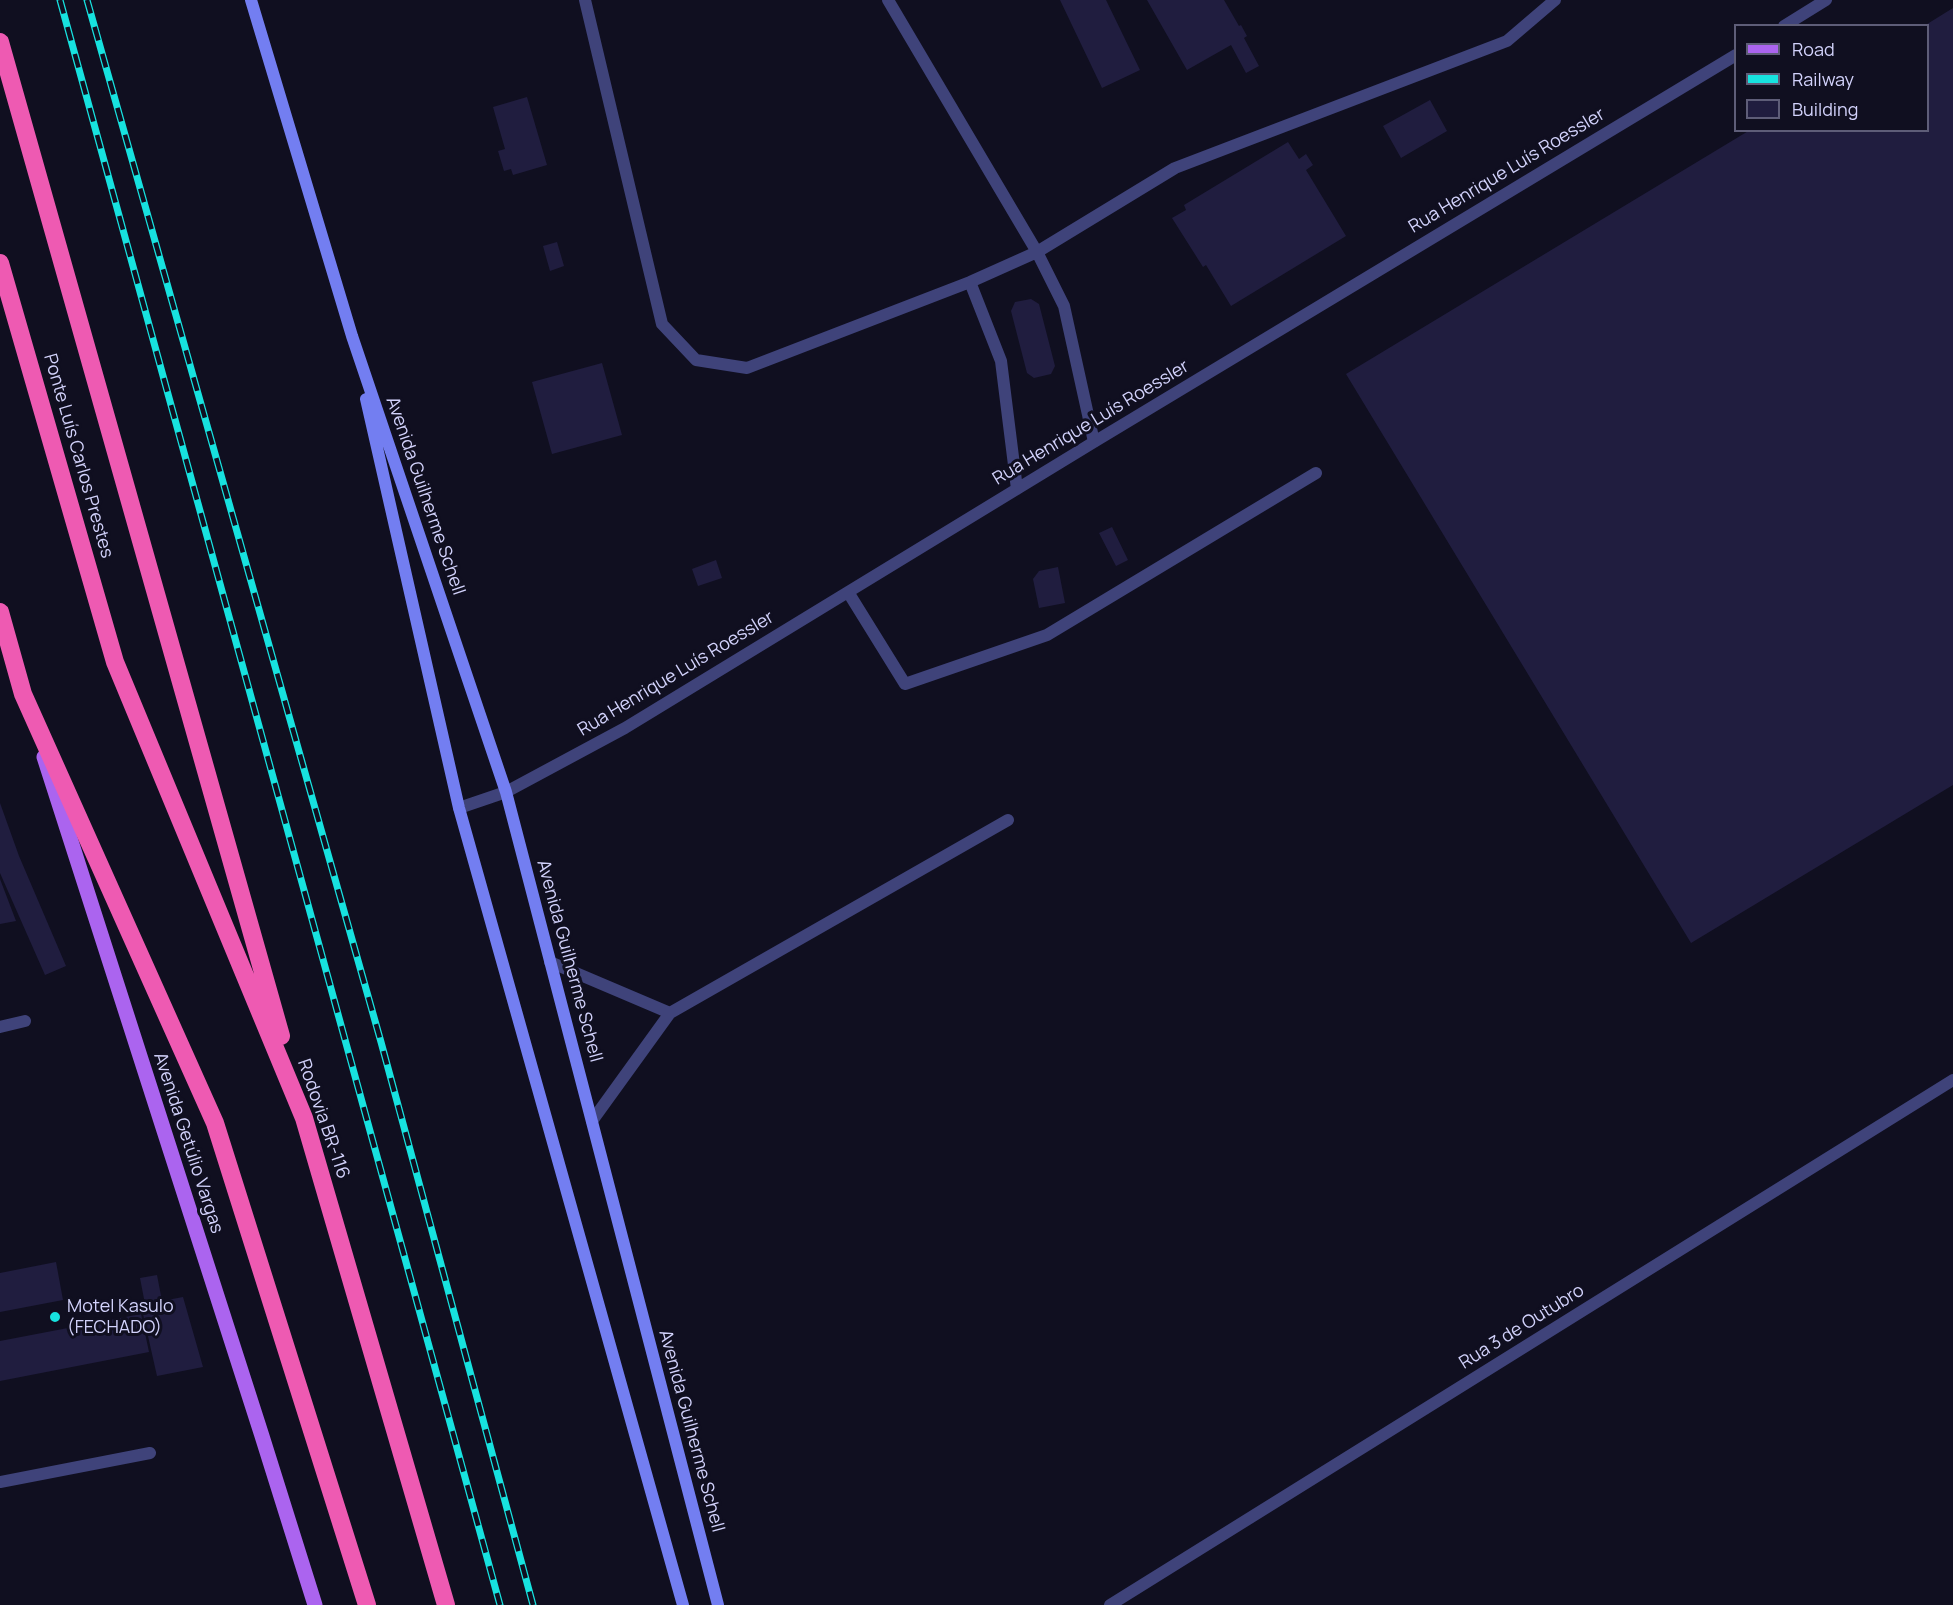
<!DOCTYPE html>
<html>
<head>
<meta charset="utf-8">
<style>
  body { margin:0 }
  #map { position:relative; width:1953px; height:1605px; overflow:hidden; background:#100f20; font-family:Manrope,sans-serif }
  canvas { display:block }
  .legend { position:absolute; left:1734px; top:24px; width:195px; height:108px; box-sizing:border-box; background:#100f20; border:2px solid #5e5d78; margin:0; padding:8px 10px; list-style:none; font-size:18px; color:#d2d2fb }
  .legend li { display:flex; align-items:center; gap:12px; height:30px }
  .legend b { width:30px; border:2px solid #5e5d78 }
</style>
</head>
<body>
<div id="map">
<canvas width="1953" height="1605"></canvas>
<ul class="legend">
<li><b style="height:8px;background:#ab64ef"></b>Road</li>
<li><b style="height:8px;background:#17e2df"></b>Railway</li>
<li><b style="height:16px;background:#201d3f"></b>Building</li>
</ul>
</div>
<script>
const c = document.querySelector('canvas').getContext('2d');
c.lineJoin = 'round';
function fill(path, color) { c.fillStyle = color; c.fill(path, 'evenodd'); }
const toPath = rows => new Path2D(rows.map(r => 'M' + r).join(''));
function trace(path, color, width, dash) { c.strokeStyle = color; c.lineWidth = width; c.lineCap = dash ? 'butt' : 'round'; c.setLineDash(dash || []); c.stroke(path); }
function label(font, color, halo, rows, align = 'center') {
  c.font = font + ' Manrope,sans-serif'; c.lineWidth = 6; c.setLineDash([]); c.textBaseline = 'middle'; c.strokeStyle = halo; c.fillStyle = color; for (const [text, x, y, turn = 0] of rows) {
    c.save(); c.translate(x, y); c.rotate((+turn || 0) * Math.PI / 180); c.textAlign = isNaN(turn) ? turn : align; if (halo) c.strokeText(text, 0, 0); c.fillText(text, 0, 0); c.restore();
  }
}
const building = toPath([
  [1060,0,1106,0,1140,70,1102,88],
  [1147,0,1224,0,1239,26,1241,25,1247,36,1244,38,1259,66,1246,73,1231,45,1187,70],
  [1953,8,1953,785,1691,943,1346,374,1750,130,1928,130,1928,26,1924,26],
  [527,97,547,165,513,175,511,169,504,171,498,151,505,149,493,107],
  [1430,100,1447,131,1401,158,1383,126],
  [1288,142,1299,159,1306,154,1313,165,1306,170,1346,236,1231,306,1206,265,1203,267,1172,218,1186,210,1184,205],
  [557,242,564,266,550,271,543,246],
  [1031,299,1039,304,1055,366,1051,374,1034,378,1027,373,1011,311,1015,302],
  [602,363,622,435,552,454,532,382],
  [1112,527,1128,560,1116,566,1099,533],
  [716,560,722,578,698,586,692,569],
  [1058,567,1065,603,1039,608,1033,579,1039,571],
  [0,803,19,856,66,966,45,975,0,873],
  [0,879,16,921,0,924],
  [56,1262,63,1300,0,1312,0,1273],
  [157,1275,162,1301,183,1297,203,1367,157,1376,141,1305,145,1304,140,1278],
  [141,1314,149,1352,0,1381,0,1341]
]);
const service = toPath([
  [585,0,662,324,696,360,747,368,970,282,1037,252,1175,168,1507,41,1555,0],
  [888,0,1037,252,1064,306,1094,442],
  [1784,26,1826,0],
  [970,282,1001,361,1017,489],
  [848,592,905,684,1047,635,1316,473],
  [459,808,506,792,625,728,1094,442,1736,55],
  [550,962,670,1013],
  [592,1121,670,1013,1008,820]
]);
const minor = toPath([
  [0,1027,25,1021],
  [0,1482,150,1453],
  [1110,1605,1953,1080]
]);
const secondary = toPath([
  [251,0,352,336,506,792,718,1605],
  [366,399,459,808,683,1605]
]);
const primary = toPath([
  [44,757,262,1436,315,1605]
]);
const motorway = toPath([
  [0,42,281,1036],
  [0,263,115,662,304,1118,446,1605],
  [0,612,23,694,215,1123,367,1605]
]);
const rail = toPath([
  [60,0,500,1605],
  [87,0,381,1042,533,1605]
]);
const markers = [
  [55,1317,6,"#17e2df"]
];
const streetNames = [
  ["Rua Henrique Luís Roessler",1507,171,-31],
  ["Rua Henrique Luís Roessler",1091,423,-31],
  ["Ponte Luís Carlos Prestes",78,456,74],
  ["Avenida Guilherme Schell",425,496,71],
  ["Rua Henrique Luís Roessler",676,674,-31],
  ["Avenida Guilherme Schell",569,961,75],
  ["Rodovia BR-116",323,1119,71],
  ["Avenida Getúlio Vargas",188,1143,72],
  ["Rua 3 de Outubro",1522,1327,-32],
  ["Avenida Guilherme Schell",691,1431,75]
];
const poiNames = [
  ["Motel Kasulo",67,1307],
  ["(FECHADO)",67,1328]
];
fill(building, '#201d3f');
trace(service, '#3f437a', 12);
trace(minor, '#3f437a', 12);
trace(secondary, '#737ef1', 12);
trace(primary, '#ab64ef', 15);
trace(motorway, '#ee5ab2', 18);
trace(rail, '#17e2df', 7);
trace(rail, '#100f20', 4.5, [14]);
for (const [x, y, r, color] of markers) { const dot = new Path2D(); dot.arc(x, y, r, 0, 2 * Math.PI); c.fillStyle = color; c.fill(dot); trace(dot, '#100f20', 2); }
label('18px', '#d2d2fb', '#100f20', streetNames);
label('18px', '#d2d2fb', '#100f20', poiNames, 'left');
</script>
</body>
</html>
